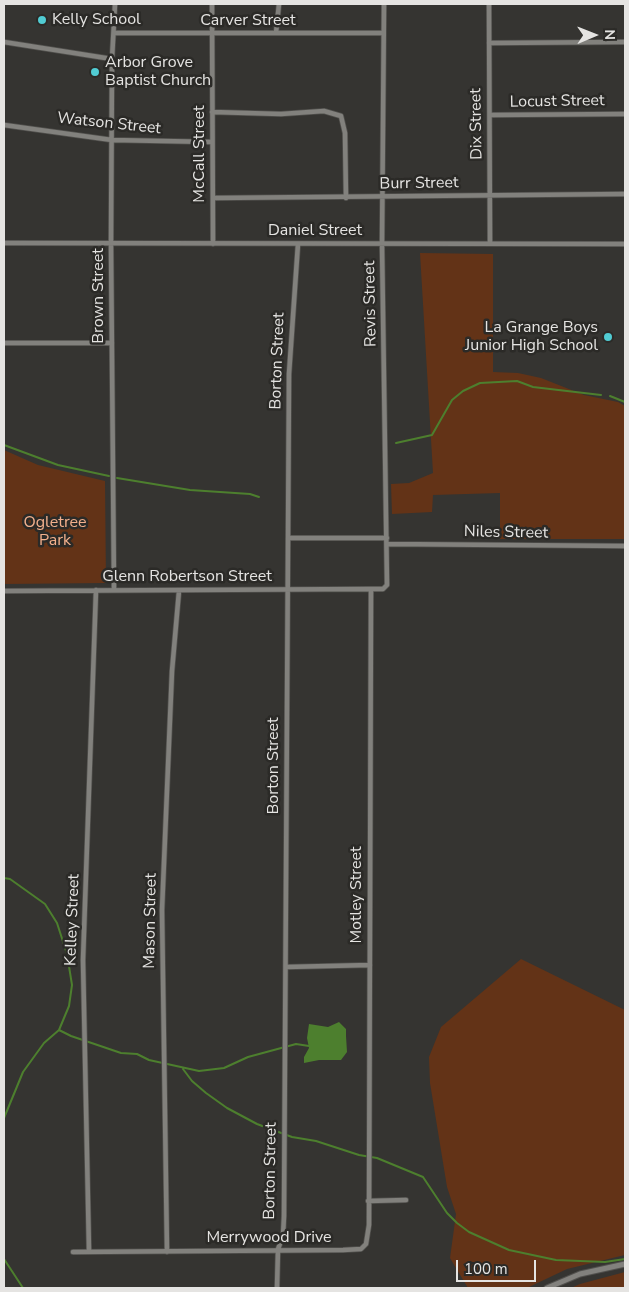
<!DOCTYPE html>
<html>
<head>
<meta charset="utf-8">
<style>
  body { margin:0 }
  #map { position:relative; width:629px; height:1292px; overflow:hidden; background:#353431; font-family:"Nunito Sans",sans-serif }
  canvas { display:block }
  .frame { position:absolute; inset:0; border:5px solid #e5e4e2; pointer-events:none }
  .north { position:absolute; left:569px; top:10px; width:50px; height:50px; -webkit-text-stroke:4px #2b2a27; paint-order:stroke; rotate:89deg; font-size:14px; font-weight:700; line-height:20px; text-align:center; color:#e5e4e2 }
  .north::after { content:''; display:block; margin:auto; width:18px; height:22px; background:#e5e4e2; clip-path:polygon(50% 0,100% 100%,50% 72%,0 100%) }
  .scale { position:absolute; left:456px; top:1260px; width:80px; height:22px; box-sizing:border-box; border:2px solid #e5e4e2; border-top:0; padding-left:6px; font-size:15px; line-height:18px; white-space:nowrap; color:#e5e4e2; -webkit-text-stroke:4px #2b2a27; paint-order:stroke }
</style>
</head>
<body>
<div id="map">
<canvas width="629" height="1292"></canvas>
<div class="frame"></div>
<div class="north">N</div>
<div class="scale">100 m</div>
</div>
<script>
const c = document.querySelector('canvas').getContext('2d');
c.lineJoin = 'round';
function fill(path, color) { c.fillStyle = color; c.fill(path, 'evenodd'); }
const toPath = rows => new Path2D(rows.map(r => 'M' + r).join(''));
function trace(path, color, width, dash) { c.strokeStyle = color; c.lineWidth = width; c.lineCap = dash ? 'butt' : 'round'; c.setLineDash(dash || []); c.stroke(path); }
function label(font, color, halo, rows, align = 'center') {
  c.font = font + ' "Nunito Sans",sans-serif'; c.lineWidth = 5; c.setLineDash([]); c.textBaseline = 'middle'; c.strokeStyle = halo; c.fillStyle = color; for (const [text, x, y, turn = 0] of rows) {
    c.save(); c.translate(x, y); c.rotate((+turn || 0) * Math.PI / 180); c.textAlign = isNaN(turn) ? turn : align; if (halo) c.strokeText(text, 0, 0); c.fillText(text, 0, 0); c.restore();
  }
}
const green = toPath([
  [420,253,493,254,493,372,518,373,541,378,584,395,618,402,625,406,625,539,500,539,500,493,433,495,432,512,392,514,391,484,409,483,433,473],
  [4,450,38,465,105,481,106,583,4,584],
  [521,959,625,1010,625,1255,567,1269,527,1288,468,1288,450,1258,456,1214,447,1187,430,1083,429,1057,441,1027],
  [625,1272,625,1288,571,1288,580,1284]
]);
const water = toPath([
  [339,1022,346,1029,346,1036,347,1052,341,1060,319,1060,304,1063,304,1057,309,1048,307,1038,309,1024,328,1027]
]);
const stream = toPath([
  [610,396,625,402],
  [396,443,432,435,452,400,463,391,480,383,517,381,533,387,601,395],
  [4,445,58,465,109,476],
  [117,478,190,490,250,494,259,497],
  [4,878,10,879,45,904,57,923,67,954,72,985,69,1006,59,1030,44,1043,23,1072,4,1118],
  [59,1030,71,1036,121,1053,137,1054,149,1060,199,1071,224,1068,248,1057,296,1044,309,1046],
  [183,1069,192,1081,206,1093,227,1108,257,1124,292,1137,316,1141,359,1155,377,1158,423,1177,447,1213,457,1223,469,1232,509,1250,556,1260,605,1262,625,1259],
  [4,1259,23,1288]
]);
const minor = toPath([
  [212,4,213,244],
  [489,4,490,244],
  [114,33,383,33],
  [276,33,279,4],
  [4,42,112,59],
  [489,43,625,42],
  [212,112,281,114,324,111,341,116,345,133,346,198],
  [490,115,625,114],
  [4,125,112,140,212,142],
  [213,198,625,194],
  [4,243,625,244],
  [4,343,112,343],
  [289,538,387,538],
  [387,544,625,546],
  [114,589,111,244,112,59,115,4],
  [4,591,371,589,383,589,387,585,382,244,384,4],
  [286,967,370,965],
  [368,1201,406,1200],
  [89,1251,83,960,96,590],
  [73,1252,343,1250,361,1249,366,1244,369,1225,371,589],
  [167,1252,162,910,172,671,179,591],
  [277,1288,278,1249,283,1236,284,1216,289,374,298,244]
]);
const tertiary = toPath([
  [547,1288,580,1274,625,1264]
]);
const markers = [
  [42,20,5,"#51ccd3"],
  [95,72,5,"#51ccd3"],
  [608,337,5,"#51ccd3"]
];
const poiNames = [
  ["Kelly School",52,20],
  ["Arbor Grove",105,63],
  ["Baptist Church",105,81],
  ["La Grange Boys",598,328,"right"],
  ["Junior High School",598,346,"right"]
];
const streetNames = [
  ["Carver Street",248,21],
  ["Locust Street",557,102,-1],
  ["Watson Street",109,124,6],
  ["Dix Street",477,124,-91],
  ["McCall Street",200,154,-90],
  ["Burr Street",419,184,-1],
  ["Daniel Street",315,231],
  ["Brown Street",99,296,-90],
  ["Revis Street",371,304,-91],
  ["Borton Street",278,361,-88],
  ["Niles Street",506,533,1],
  ["Glenn Robertson Street",187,577],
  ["Borton Street",274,766,-90],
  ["Motley Street",357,895,-90],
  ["Kelley Street",73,920,-88],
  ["Mason Street",151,921,-89],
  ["Borton Street",271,1171,-89],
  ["Merrywood Drive",269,1238]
];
const parkNames = [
  ["Ogletree",55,523],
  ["Park",55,541]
];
fill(green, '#633317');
fill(water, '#4d7f2e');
trace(stream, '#4d7f2e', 2);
trace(minor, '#51504d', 6);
trace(tertiary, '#51504d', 7);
trace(minor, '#82817d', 4.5);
trace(tertiary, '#82817d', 5);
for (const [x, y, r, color] of markers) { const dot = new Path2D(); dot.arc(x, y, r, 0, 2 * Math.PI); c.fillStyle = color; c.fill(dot); trace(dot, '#2b2a27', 2); }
label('16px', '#e5e4e2', '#2b2a27', poiNames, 'left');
label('16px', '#e5e4e2', '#2b2a27', streetNames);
label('16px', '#f3b08c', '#2b2a27', parkNames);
</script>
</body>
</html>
